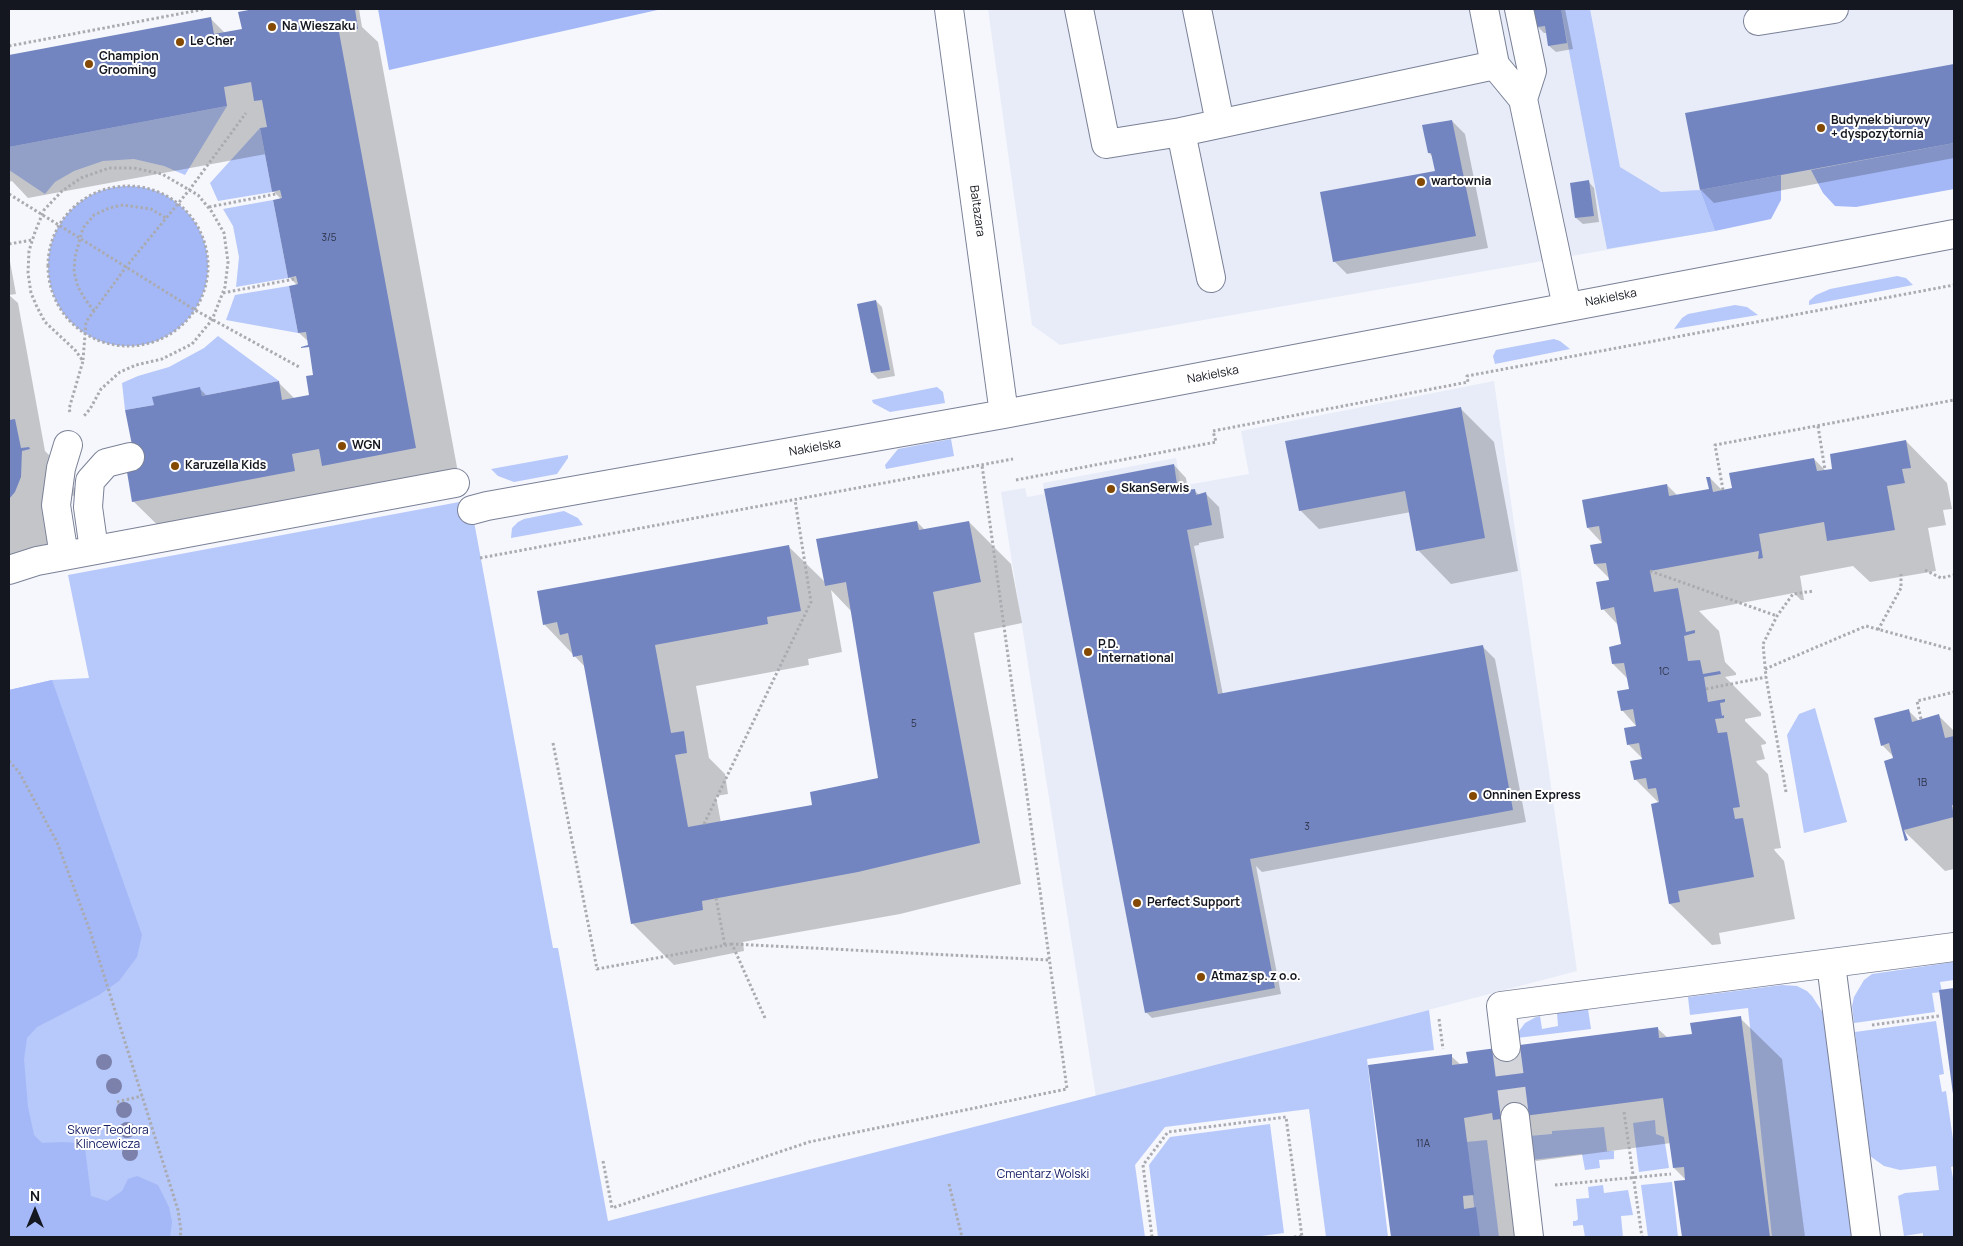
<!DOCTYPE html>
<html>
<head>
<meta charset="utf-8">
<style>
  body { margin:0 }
  #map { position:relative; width:1963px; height:1246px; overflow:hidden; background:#f6f7fc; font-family:Manrope,sans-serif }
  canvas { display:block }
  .frame { position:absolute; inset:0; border:10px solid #14171f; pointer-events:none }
  .north { position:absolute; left:10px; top:1186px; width:50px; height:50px; -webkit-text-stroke:4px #fff; paint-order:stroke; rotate:0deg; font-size:14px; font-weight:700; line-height:20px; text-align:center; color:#14171f }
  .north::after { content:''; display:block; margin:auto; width:18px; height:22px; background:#14171f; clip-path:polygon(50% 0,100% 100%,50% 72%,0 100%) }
</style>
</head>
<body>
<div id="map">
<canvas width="1963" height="1246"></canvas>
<div class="frame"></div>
<div class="north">N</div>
</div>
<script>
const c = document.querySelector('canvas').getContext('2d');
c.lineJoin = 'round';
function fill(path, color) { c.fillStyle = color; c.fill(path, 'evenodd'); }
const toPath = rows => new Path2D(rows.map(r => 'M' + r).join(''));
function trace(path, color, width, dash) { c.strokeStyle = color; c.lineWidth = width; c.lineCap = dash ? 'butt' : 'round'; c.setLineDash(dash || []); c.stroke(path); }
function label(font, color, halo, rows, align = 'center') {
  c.font = font + ' Manrope,sans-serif'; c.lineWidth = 4; c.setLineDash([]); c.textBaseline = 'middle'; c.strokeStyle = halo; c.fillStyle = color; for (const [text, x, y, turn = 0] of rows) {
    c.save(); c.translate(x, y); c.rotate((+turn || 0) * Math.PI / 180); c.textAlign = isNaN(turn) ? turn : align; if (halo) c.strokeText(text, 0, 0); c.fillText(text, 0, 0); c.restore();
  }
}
const built = toPath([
  [988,9,1954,9,1954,143,1706,189,1715,231,1060,345,1032,325],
  [1494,381,1577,971,1096,1097,1001,492,1025,488,1027,497,1044,494,1043,483,1176,458,1181,486,1249,474,1241,431]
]);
const green = toPath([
  [1561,9,1590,9,1620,167,1661,192,1700,190,1715,231,1607,249],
  [227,106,185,175,164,166,134,159,103,161,74,171,55,182,45,194,9,170,9,147],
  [260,128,272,192,218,201,210,183],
  [273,200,288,278,236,287,239,257,233,226,223,209],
  [1897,276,1906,278,1913,285,1809,305,1809,301,1816,295,1830,289],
  [289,286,298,333,226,320,235,295],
  [1735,305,1747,307,1758,315,1674,329,1682,318,1688,314],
  [218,336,279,381,202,396,200,388,153,397,154,405,125,410,122,383,138,376,169,367,204,348],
  [1554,339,1560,341,1570,349,1495,364,1493,356,1496,350],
  [937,387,943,392,945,403,890,412,873,403,872,400],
  [951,439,954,456,886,469,885,465,898,449],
  [568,455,568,458,557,474,514,482,498,476,491,469],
  [470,500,553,948,558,948,608,1221,1429,1010,1434,1050,1367,1059,1388,1237,1326,1237,1309,1109,1165,1127,1135,1165,1145,1237,9,1237,9,690,52,680,89,678,68,575],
  [564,511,578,518,583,525,511,538,512,528,518,522,524,519],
  [1815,708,1847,822,1804,833,1787,735,1799,714],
  [1954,962,1954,980,1940,982,1942,992,1932,993,1935,1012,1854,1023,1852,1006,1854,997,1864,980,1872,974],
  [1782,985,1797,986,1807,991,1812,996,1823,1013,1852,1237,1772,1237,1748,1008,1690,1015,1688,997],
  [1588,1009,1591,1029,1517,1038,1519,1031,1525,1023,1536,1017,1540,1016,1542,1029,1558,1026,1557,1013],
  [1936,1021,1944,1074,1939,1075,1942,1092,1946,1091,1954,1146,1954,1166,1951,1167,1954,1184,1954,1237,1923,1237,1923,1233,1904,1236,1898,1196,1905,1193,1939,1190,1936,1166,1900,1170,1884,1166,1870,1156,1855,1032],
  [1655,1120,1656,1134,1664,1137,1669,1168,1639,1172,1633,1123],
  [1270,1124,1284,1233,1254,1237,1158,1237,1149,1165,1170,1137],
  [1604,1127,1607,1151,1614,1151,1614,1159,1599,1160,1600,1168,1585,1170,1582,1154,1532,1160,1529,1136,1552,1134,1552,1131],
  [1487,1140,1499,1237,1478,1237,1466,1142],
  [1672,1182,1678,1237,1648,1237,1641,1185],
  [1603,1185,1604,1193,1628,1190,1633,1215,1621,1216,1623,1237,1585,1237,1583,1225,1573,1226,1573,1221,1576,1221,1578,1219,1576,1199,1589,1198,1588,1187]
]);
const forest = toPath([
  [378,9,662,9,389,70],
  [1954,143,1954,189,1856,207,1835,206,1823,193,1811,170],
  [1781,175,1781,200,1771,219,1715,231,1700,190],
  '48 266a80 80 0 1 1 160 0a80 80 0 1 1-160 0Z',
  [52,680,142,935,137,957,119,981,99,995,37,1027,27,1038,24,1059,28,1107,34,1135,42,1143,62,1142,79,1143,85,1148,91,1196,107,1201,122,1191,128,1179,137,1176,158,1185,169,1207,172,1222,170,1237,9,1237,9,690]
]);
const shadow = toPath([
  [261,9,359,9,362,27,378,42,462,494,180,547,133,501,138,471,155,406,200,389,207,396,279,383,295,399,310,396,315,376,309,342,299,333,297,285,289,277,281,199,273,191,266,154,28,198,12,181,9,182,9,56,210,18,225,33,243,30,240,13],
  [1535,9,1565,9,1573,49,1556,52,1549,46,1547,33,1544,33,1538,27],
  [1954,65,1954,158,1714,203,1701,190,1687,114],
  [1452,121,1465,134,1488,248,1347,274,1334,261,1436,172,1433,157,1429,153],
  [1588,181,1594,188,1599,222,1583,224,1576,218],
  [9,256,16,294,9,295,18,303,45,451,61,467,63,476,80,494,68,497,49,552,9,569],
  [876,301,882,307,895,376,878,379,872,373],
  [1460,408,1494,442,1518,571,1451,584,1418,550,1411,512,1319,529,1300,510],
  [1906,441,1947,483,1952,509,1943,510,1946,525,1928,528,1936,571,1870,582,1853,566,1800,576,1804,600,1801,600,1794,593,1699,611,1719,631,1725,662,1736,673,1736,675,1725,677,1761,713,1761,716,1745,719,1745,721,1766,742,1766,744,1761,745,1765,759,1756,761,1757,763,1768,774,1781,848,1774,849,1775,851,1784,861,1795,919,1719,933,1721,944,1712,945,1670,904,1659,803,1635,779,1644,760,1628,744,1637,727,1622,710,1630,690,1628,679,1613,664,1622,645,1618,625,1603,609,1610,579,1595,564,1603,544,1588,528,1667,485,1678,496,1710,490,1710,478,1723,491,1733,489,1814,459,1826,471,1834,470],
  [1174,465,1186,478,1188,491,1194,490,1199,495,1206,494,1219,507,1224,538,1199,543,1199,545,1194,546,1223,695,1482,646,1495,659,1526,822,1262,872,1256,866,1281,994,1152,1018,1146,1012],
  [917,522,925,530,969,522,1011,564,1022,623,974,633,1021,884,900,914,743,942,744,951,674,965,632,923,586,668,544,624,788,546,826,583],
  [831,590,852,612,880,779,814,806,721,823,716,796,728,794,725,774,709,758,696,686,809,665,808,659,842,652],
  [1908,710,1919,721,1939,716,1954,731,1954,869,1945,871,1903,830,1894,757,1882,745],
  [1954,989,1954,1093,1941,991],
  [1740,1018,1782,1059,1805,1237,1683,1237,1676,1182,1687,1181,1674,1168,1671,1143,1536,1161,1530,1155,1505,1159,1515,1236,1392,1237,1370,1066,1451,1056,1461,1065,1657,1028,1668,1038,1693,1035]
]);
const building = toPath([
  [254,9,355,9,358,29,339,32,416,448,322,466,319,449,292,454,295,471,132,502,127,472,137,470,125,410,154,405,152,397,200,387,202,396,279,381,282,400,309,395,306,376,313,375,309,347,301,348,301,347,308,345,306,332,298,333,289,286,298,284,296,276,288,278,273,200,282,198,280,190,272,192,260,128,267,127,262,100,254,101,251,82,224,87,227,106,9,147,9,55,211,17,214,34,242,29,238,12],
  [1533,9,1561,9,1567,43,1548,46,1545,26,1537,27],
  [1954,64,1954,143,1700,190,1685,113],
  [1452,120,1476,236,1333,262,1320,192,1435,171,1431,153,1428,153,1422,125],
  [1589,180,1594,216,1575,218,1570,183],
  [876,300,890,370,871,373,857,304],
  [1461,407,1485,538,1416,551,1405,491,1299,511,1285,441],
  [15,419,21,448,29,447,30,449,22,451,21,477,15,492,9,499,9,420],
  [1906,440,1911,468,1902,469,1905,483,1887,486,1895,530,1827,541,1824,522,1759,534,1763,558,1758,559,1759,551,1650,571,1654,592,1678,588,1686,632,1695,630,1695,633,1684,636,1688,661,1700,660,1703,674,1720,671,1721,674,1704,677,1708,702,1725,699,1725,702,1720,703,1722,716,1724,715,1724,718,1715,719,1718,733,1727,732,1740,807,1733,808,1735,819,1743,818,1754,877,1678,891,1680,902,1669,904,1651,804,1659,802,1656,788,1648,789,1646,778,1634,780,1630,761,1642,759,1639,743,1627,745,1624,728,1636,726,1633,709,1621,711,1617,691,1629,689,1624,663,1612,664,1609,647,1621,644,1614,607,1601,610,1596,582,1609,580,1606,563,1594,564,1590,545,1602,543,1599,526,1587,528,1582,500,1667,484,1669,496,1709,489,1706,477,1710,477,1713,492,1732,488,1729,473,1814,458,1817,471,1832,469,1830,454],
  [1174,464,1178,491,1195,489,1196,495,1206,492,1212,525,1187,530,1218,694,1483,645,1513,810,1250,859,1275,988,1145,1013,1044,489],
  [917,521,919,530,969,521,981,582,933,592,980,843,858,872,702,901,703,910,631,924,582,655,573,657,568,633,560,635,557,622,543,625,537,591,789,545,801,611,767,617,768,624,655,645,671,733,684,731,687,753,675,755,688,827,812,805,810,792,878,778,846,582,825,586,816,539],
  [1909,709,1912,722,1939,714,1945,738,1954,736,1954,805,1952,805,1954,817,1904,830,1908,840,1905,841,1884,761,1893,758,1889,743,1881,746,1874,718],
  [1954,988,1954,1094,1953,1094,1939,990],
  [1741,1016,1770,1237,1682,1237,1674,1181,1685,1180,1684,1167,1673,1168,1663,1098,1493,1120,1492,1113,1464,1118,1474,1195,1463,1196,1464,1209,1476,1207,1480,1237,1391,1237,1368,1065,1452,1054,1452,1065,1468,1063,1466,1052,1658,1027,1659,1038,1692,1034,1690,1023]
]);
const minorTunnel = toPath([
  [1506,1047,1515,1117]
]);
const path = toPath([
  [9,46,205,9],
  '48 266a80 80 0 1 1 160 0a80 80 0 1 1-160 0Z',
  [9,194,195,310,301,368],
  [209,207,276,194],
  [9,244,32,240],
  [223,293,294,279],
  [94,311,85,299,78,287,74,272,75,257,83,228,94,215,109,208,123,205,151,209,166,218],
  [83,360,86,322,126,267,190,189,246,113],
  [70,412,69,409,83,361,75,350,45,322,37,307,31,293,28,273,29,251,35,232,44,210,62,191,81,178,109,168,134,168,162,174,198,195,212,212,224,233,228,262,225,287,212,320,192,344,162,359,136,365,120,372,101,389,90,409,84,416],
  [1818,426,1825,470],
  [1016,480,1216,442,1213,431,1468,382,1467,376,1954,285],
  [1723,490,1715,445,1954,400],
  [480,558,1013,459],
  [1925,570,1941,578,1954,575],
  [1650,571,1777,616],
  [1878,630,1901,588,1901,574],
  [1765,669,1866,626,1954,650],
  [1706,689,1766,677],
  [1921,719,1917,701,1954,692],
  [553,743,597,969,732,944],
  [9,761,19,772,57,842,90,931,178,1210,181,1231,180,1237],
  [1786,792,1766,677,1763,644,1777,616,1793,594,1814,591],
  [704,824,811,602,795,500],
  [716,898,725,946],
  [765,1018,732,944,1049,960],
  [1439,1019,1443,1049],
  [1872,1025,1939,1016],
  [117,1102,142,1096],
  [1624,1112,1642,1237],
  [603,1161,612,1208,809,1142,1067,1089,982,465],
  [949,1184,962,1237],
  [1555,1185,1671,1174],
  [1152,1237,1143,1165,1168,1132,1286,1117,1302,1237],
  [1294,1237,1302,1236]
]);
const minor = toPath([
  [949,9,1004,414],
  [1079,9,1106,144,1181,132],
  [1197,9,1220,123],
  [1484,9,1495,65],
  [1519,9,1532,71,1523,99,1567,307],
  [1758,21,1834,9],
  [1211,278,1181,132,1495,65,1523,99],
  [472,510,487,506,1004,414,1954,234],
  [94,550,88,507,90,481,106,463,130,457],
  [64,556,56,505,61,468,68,445],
  [9,570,37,561,455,483],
  [1831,964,1866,1237],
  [1506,1047,1501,1006,1954,947],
  [1515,1117,1529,1237]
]);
const trees = [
  [104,1062],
  [114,1086],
  [124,1110],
  [127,1130],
  [130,1153]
];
const markers = [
  [272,27,5,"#844902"],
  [180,42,5,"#844902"],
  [89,64,5,"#844902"],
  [1821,128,5,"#844902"],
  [1421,182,5,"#844902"],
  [342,446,5,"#844902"],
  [175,466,5,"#844902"],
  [1111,489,5,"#844902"],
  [1088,652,5,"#844902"],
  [1473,796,5,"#844902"],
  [1137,903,5,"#844902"],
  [1201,977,5,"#844902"]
];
const numberNames = [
  ["3/5",329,238],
  ["1C",1664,672],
  ["5",914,724],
  ["1B",1922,783],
  ["3",1307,827],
  ["11A",1423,1144]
];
const poiNames = [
  ["Na Wieszaku",282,27],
  ["Le Cher",190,42],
  ["Champion",99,57],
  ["Grooming",99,71],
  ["Budynek biurowy",1831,121],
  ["+ dyspozytornia",1831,135],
  ["wartownia",1431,182],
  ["WGN",352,446],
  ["Karuzella Kids",185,466],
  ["SkanSerwis",1121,489],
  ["P.D.",1098,645],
  ["International",1098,659],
  ["Onninen Express",1483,796],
  ["Perfect Support",1147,903],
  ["Atmaz sp. z o.o.",1211,977]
];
const streetNames = [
  ["Baltazara",977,211,82],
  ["Nakielska",1611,298,-11],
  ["Nakielska",1213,375,-11],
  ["Nakielska",815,448,-10]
];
const parkNames = [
  ["Skwer Teodora",108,1131],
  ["Klincewicza",108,1145],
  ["Cmentarz Wolski",1043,1175]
];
fill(built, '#e7ecf8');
fill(green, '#b7c8fa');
fill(forest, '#a4b8f7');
fill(shadow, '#0003');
fill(building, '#7385c0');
trace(minorTunnel, '#d4d5db', 28, [28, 14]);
trace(minor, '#7a8197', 30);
trace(path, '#aaabb1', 3, [2.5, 2.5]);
trace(minor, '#fff', 28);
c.fillStyle = '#7b81aa';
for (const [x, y] of trees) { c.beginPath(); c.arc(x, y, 8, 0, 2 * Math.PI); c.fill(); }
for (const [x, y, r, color] of markers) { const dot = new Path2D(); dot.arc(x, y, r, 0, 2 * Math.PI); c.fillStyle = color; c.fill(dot); trace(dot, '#fff', 2); }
label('10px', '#2c3247', null, numberNames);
label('bold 12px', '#14171f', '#fff', poiNames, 'left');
label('12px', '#14171f', '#fff', streetNames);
label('12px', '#172167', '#fff', parkNames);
</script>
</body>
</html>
